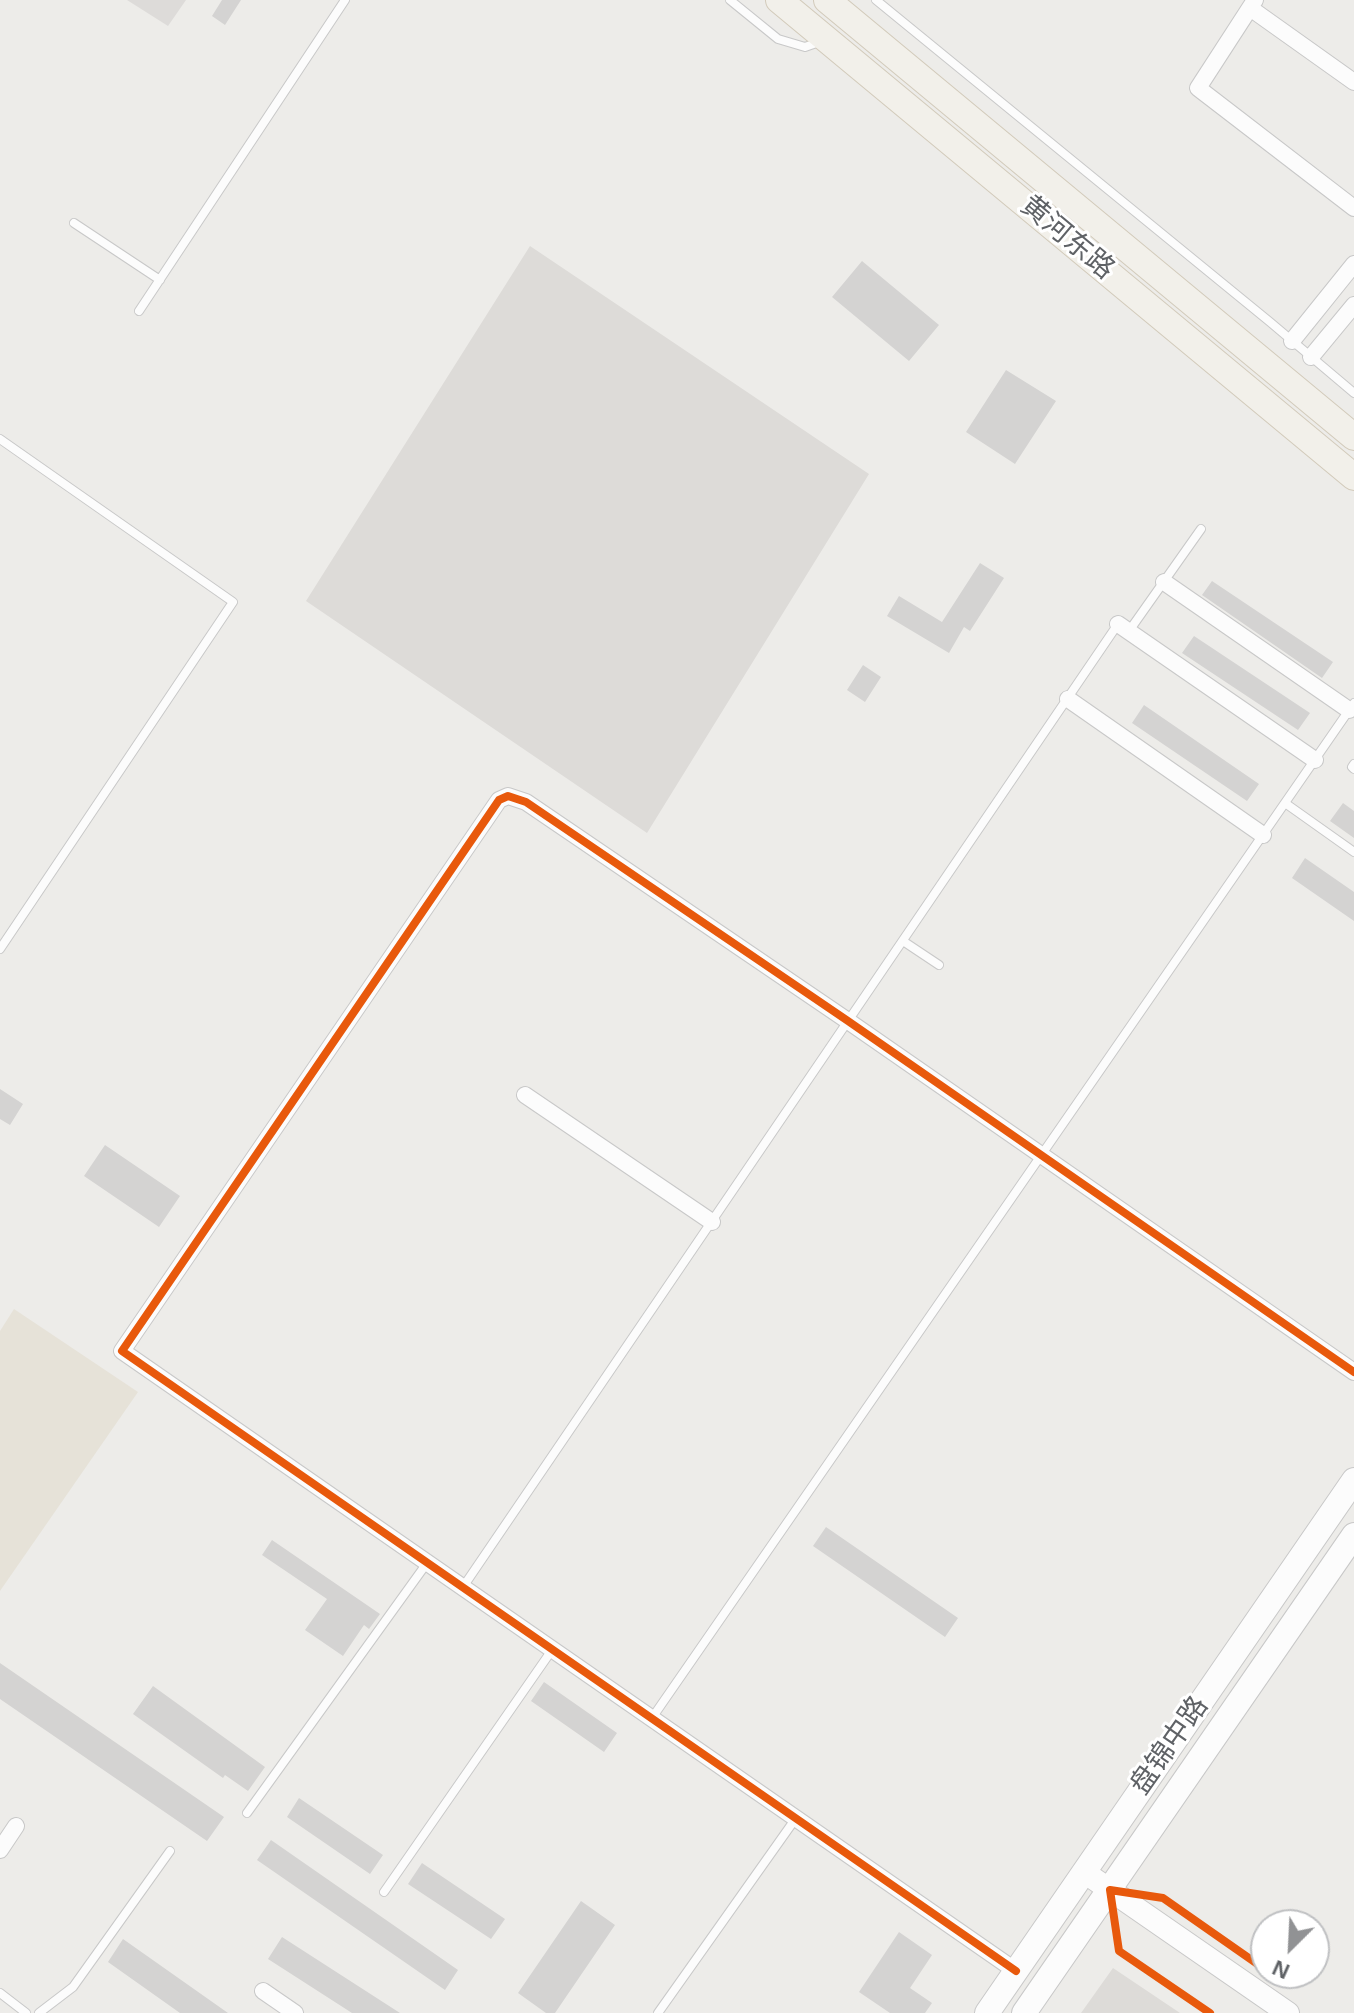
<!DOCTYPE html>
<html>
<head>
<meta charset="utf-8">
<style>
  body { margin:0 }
  #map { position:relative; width:1354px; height:2013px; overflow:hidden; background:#edece9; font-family:Arial,sans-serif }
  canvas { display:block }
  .north { position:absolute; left:1250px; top:1909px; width:80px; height:80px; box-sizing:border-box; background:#fff; border:2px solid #bfc0c2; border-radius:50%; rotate:204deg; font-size:22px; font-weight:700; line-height:32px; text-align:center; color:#5f6266 }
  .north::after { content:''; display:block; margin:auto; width:28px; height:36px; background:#919294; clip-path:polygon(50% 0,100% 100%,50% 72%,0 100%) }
</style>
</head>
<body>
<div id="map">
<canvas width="1354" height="2013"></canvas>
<div class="north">N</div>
</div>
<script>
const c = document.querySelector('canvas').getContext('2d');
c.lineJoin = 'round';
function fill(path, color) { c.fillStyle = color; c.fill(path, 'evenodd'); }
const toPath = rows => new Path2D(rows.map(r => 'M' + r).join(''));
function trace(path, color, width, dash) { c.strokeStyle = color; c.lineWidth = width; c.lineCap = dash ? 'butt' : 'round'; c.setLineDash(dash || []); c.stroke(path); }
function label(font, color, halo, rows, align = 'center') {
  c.font = font + ' Arial,"Noto Sans SC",sans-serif'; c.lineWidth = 6; c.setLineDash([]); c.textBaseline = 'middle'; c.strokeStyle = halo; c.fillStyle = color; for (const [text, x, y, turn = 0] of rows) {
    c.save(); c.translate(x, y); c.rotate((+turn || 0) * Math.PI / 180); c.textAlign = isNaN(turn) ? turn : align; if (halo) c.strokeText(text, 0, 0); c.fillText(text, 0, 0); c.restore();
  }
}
const commercial = toPath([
  [14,1309,138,1392,0,1591,0,1331]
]);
const industrial = toPath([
  [127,0,186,0,168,26]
]);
const education = toPath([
  [530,246,869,474,647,833,306,601],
  [1113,1968,1180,2013,1081,2013]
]);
const building = toPath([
  [222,0,241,0,225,25,212,16],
  [862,261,939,325,909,361,832,297],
  [1006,370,1056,401,1015,464,966,432],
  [980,563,1004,578,970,631,964,627,949,653,887,616,899,596,942,622],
  [1212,581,1333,662,1322,678,1202,595],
  [1194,636,1310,713,1298,730,1182,653],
  [863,665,881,677,865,702,847,690],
  [1144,705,1259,784,1247,801,1132,723],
  [1343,803,1354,811,1354,838,1330,821],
  [1305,858,1354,892,1354,921,1292,878],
  [0,1089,23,1104,10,1125,0,1119],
  [105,1145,180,1196,159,1227,84,1176],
  [826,1527,958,1618,945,1637,813,1546],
  [272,1540,380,1614,369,1629,364,1625,343,1656,305,1630,327,1599,262,1555],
  [0,1663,224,1817,207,1841,0,1699],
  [544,1682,617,1733,604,1752,531,1701],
  [153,1686,265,1767,248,1791,225,1775,223,1778,133,1714],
  [299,1798,383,1855,370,1874,287,1817],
  [271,1840,458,1970,445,1990,257,1860],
  [422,1863,505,1919,491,1939,408,1884],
  [581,1901,615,1925,555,2013,546,2013,518,1993],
  [899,1932,932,1955,910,1988,932,2003,925,2013,890,2013,859,1992],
  [282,1937,400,2013,352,2013,268,1959],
  [123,1939,228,2013,180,2013,108,1962]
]);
const service = toPath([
  [730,0,778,39,805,47,822,41],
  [876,0,1270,322,1354,393],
  [74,223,160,280],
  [139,311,345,0],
  [0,439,233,602,0,949],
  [1129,631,1201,529],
  [1354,764,1352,767,1354,769],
  [1285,803,1354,852],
  [903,941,939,965],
  [463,1587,1118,624],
  [652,1718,1354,703],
  [247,1813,427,1563],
  [384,1892,552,1650],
  [0,1993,26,2013],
  [39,2013,73,1987,170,1851],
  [658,2013,796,1818]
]);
const minor = toPath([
  [1255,0,1198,88,1354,208],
  [1250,8,1354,82],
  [1292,341,1354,264],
  [1311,357,1354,305],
  [1164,582,1349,710],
  [1118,624,1315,760],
  [1068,699,1263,835],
  [525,1095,712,1222],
  [0,1850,16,1826],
  [1016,1971,122,1351,499,800,508,796,526,802,848,1021,1354,1372],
  [263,1991,295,2013]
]);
const tertiary = toPath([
  [1084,1872,1288,2013]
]);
const secondary = toPath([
  [987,2013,1354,1480],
  [1024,2013,1354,1535]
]);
const primary = toPath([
  [779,0,1354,477],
  [827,0,1354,437]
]);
const cycleway = toPath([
  [1016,1971,122,1351,499,800,508,796,526,802,848,1021,1354,1372],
  [1210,2013,1119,1951,1110,1890,1163,1898,1266,1970]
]);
const streetNames = [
  ["黄河东路",1067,238,40],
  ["盘锦中路",1170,1746,-55]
];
fill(commercial, '#e6e2d8');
fill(industrial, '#dddbd9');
fill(education, '#dddbd8');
fill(building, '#d4d3d2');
trace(service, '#c8c8c8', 10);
trace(minor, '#c8c8c8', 18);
trace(tertiary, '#c8c8c8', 24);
trace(secondary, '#c8c8c8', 26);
trace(primary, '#d2caba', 28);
trace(service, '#fcfcfc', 8);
trace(minor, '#fcfcfc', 16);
trace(tertiary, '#fcfcfc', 22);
trace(secondary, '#fcfcfc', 24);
trace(primary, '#f2f0ea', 26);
trace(cycleway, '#e8590c', 8);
label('28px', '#5f6266', '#fff', streetNames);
</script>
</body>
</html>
